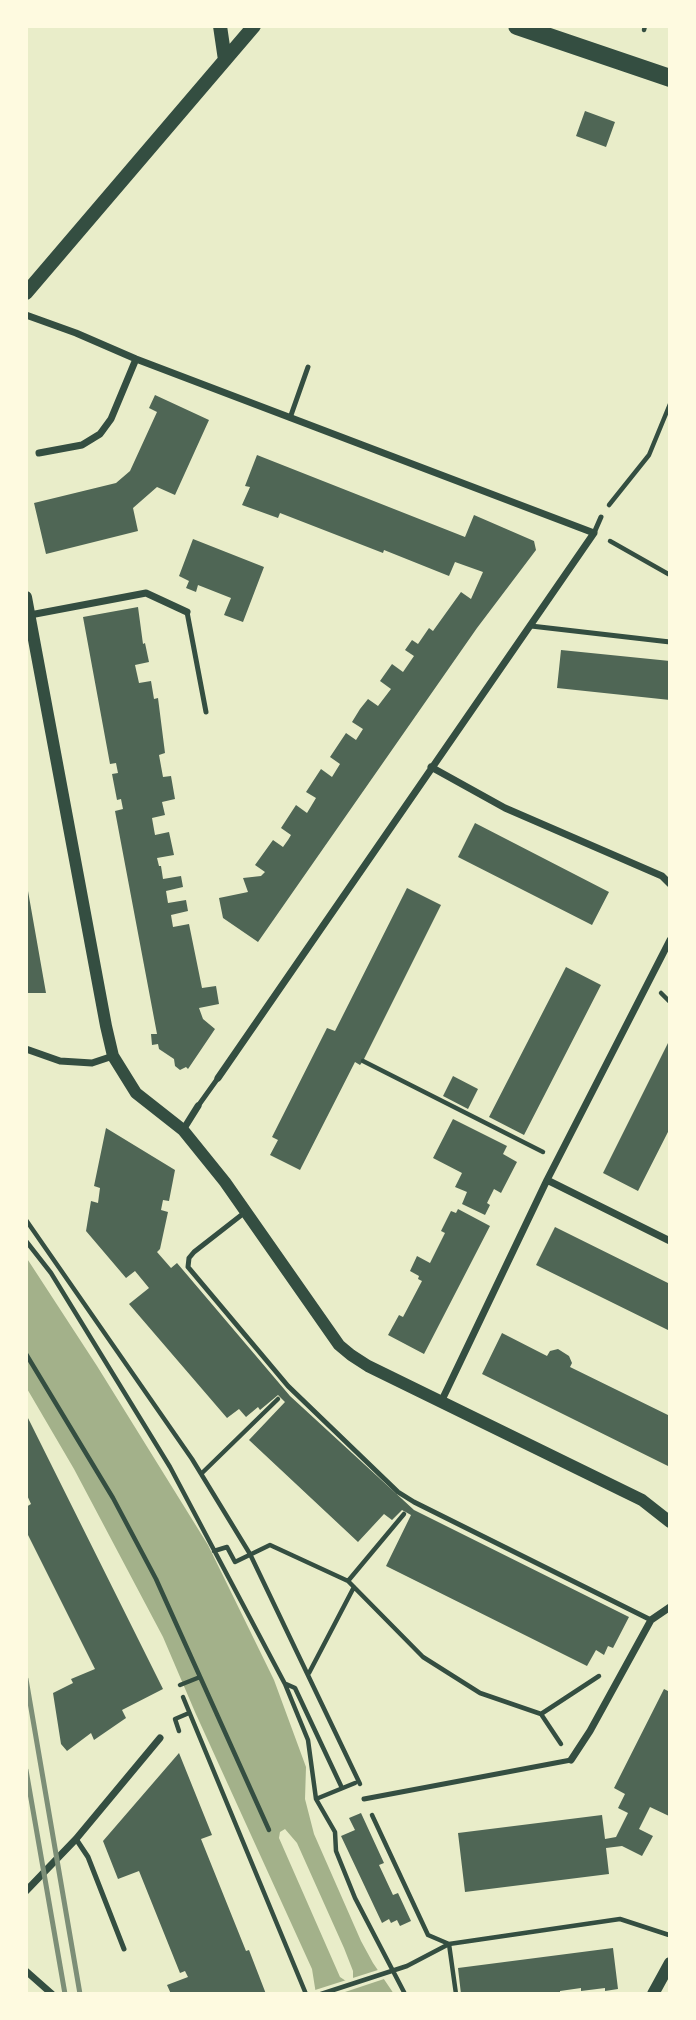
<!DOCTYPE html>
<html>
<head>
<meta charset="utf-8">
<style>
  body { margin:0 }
  #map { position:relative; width:696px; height:2020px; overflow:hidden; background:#e9edc9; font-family:"DejaVu Sans",sans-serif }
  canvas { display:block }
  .frame { position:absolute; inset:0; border:28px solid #fefae0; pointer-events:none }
</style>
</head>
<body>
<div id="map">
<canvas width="696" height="2020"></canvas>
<div class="frame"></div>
</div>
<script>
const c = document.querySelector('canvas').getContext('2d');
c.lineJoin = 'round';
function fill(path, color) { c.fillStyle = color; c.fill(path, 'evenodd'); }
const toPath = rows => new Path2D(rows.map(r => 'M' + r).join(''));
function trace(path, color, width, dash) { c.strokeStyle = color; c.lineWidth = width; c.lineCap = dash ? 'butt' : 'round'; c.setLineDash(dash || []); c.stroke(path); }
const water = toPath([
  [26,1257,97,1366,208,1545,274,1680,306,1767,305,1799,314,1834,361,1941,373,1963,394,1994,316,1994,312,1969,195,1712,163,1637,74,1469,26,1387],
  [285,1829,297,1843,344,1948,353,1971,353,1980,349,1983,340,1977,279,1838,280,1832]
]);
const pier = toPath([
  [381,1969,387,1978,339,1994,312,1994,312,1991]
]);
const building = toPath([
  [585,111,615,122,606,147,576,136],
  [155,395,209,420,175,495,157,487,133,508,138,531,46,554,34,503,116,483,130,471,157,412,149,408],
  [257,455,465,537,474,515,534,541,536,550,477,628,258,942,223,918,219,898,248,892,243,878,261,876,265,872,255,865,273,840,283,847,288,840,291,835,281,828,296,805,307,813,316,798,306,792,321,769,332,777,340,764,330,757,346,733,356,740,363,729,352,722,360,709,368,699,378,706,391,689,380,681,392,664,403,672,414,656,405,650,412,640,418,644,429,628,433,631,461,592,471,599,483,572,455,562,449,576,384,550,383,553,280,513,278,518,242,505,250,487,245,486],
  [193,539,264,567,243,622,224,615,231,598,198,585,196,592,186,588,189,581,179,576],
  [138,607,143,644,145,643,149,662,135,665,139,683,151,681,154,699,158,698,165,753,159,755,163,777,171,776,175,799,162,802,165,815,152,818,155,835,169,832,174,855,157,858,159,866,161,866,163,879,181,876,183,887,166,891,168,903,186,900,188,911,171,915,173,927,189,924,202,988,216,986,219,1004,199,1008,203,1019,215,1029,188,1069,186,1067,180,1070,175,1066,174,1059,159,1049,158,1044,152,1045,151,1034,157,1034,115,811,123,809,121,799,117,800,112,774,118,773,116,763,110,764,83,617],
  [561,650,670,661,670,700,557,688],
  [475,823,609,892,592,925,458,857],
  [407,888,441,905,363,1061,360,1065,355,1062,300,1170,270,1155,278,1140,272,1137,327,1028,335,1031],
  [26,891,28,891,46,993,26,993],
  [566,967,601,985,524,1135,489,1117],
  [670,1039,670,1128,638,1191,603,1173],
  [453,1076,478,1089,468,1109,443,1096],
  [453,1119,507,1146,503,1154,517,1162,501,1193,494,1189,487,1203,490,1205,485,1215,462,1204,467,1192,455,1187,462,1173,433,1158],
  [106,1128,175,1170,169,1201,163,1200,161,1210,168,1212,160,1249,157,1252,171,1268,177,1263,290,1396,414,1510,629,1617,613,1648,608,1646,604,1655,596,1650,587,1666,386,1566,411,1515,402,1510,392,1520,384,1514,358,1542,249,1440,285,1402,278,1395,260,1410,258,1407,246,1417,239,1409,227,1418,129,1304,149,1288,135,1271,126,1278,86,1231,91,1201,98,1203,100,1188,94,1186],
  [458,1209,490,1226,424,1354,388,1335,399,1315,403,1317,422,1281,418,1279,419,1276,410,1271,417,1256,430,1263,445,1233,441,1231,451,1211,456,1213],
  [555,1227,670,1284,670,1331,536,1265],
  [502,1333,547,1356,550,1351,558,1349,569,1356,572,1363,570,1367,670,1416,670,1467,482,1374],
  [26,1414,163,1689,122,1710,126,1718,94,1740,91,1733,67,1751,61,1744,53,1693,73,1683,71,1679,95,1669,26,1531,26,1507,31,1504,26,1493],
  [664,1689,670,1692,670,1813,669,1816,650,1807,639,1829,653,1836,642,1856,622,1846,606,1848,609,1874,465,1892,458,1833,602,1815,605,1839,616,1837,628,1813,618,1808,625,1794,614,1788],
  [179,1753,212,1835,201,1839,246,1951,249,1950,266,1994,171,1994,167,1985,188,1977,185,1971,180,1973,139,1871,118,1879,103,1841],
  [361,1813,384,1863,379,1865,393,1895,398,1893,411,1921,400,1926,397,1920,391,1923,389,1919,382,1923,341,1836,355,1830,349,1818],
  [613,1948,618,1989,605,1991,605,1988,581,1991,581,1988,560,1991,560,1994,461,1994,458,1968]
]);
const path = toPath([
  [644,30,645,26],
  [609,505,649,455,670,404],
  [610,541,670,575],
  [661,993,670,1002],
  [363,1061,543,1152],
  [26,1220,192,1459,250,1554,360,1784],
  [26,1241,51,1273,170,1467,285,1684,308,1740,316,1799,335,1832,336,1851,355,1898,405,1994],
  [26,1354,113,1498,156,1579,269,1830],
  [201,1474,278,1399],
  [214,1551,227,1547,235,1562,270,1545,348,1581,423,1657,480,1693,541,1714,561,1744],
  [348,1581,404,1514],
  [309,1673,354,1587],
  [286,1684,295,1688,342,1788],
  [180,1685,200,1677],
  [183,1697,306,1994],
  [541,1714,599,1676],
  [179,1731,175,1719,189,1713],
  [316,1799,355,1783],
  [372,1815,428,1935,449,1944],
  [449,1944,456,1994],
  [321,1994,407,1966,449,1944,620,1919,669,1935]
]);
const service = toPath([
  [290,418,308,367],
  [594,533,601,517],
  [187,612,206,712],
  [531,626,670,642],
  [198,1106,218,1078],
  [244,1213,194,1252,189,1258,188,1267,288,1386,398,1492,414,1502,651,1620],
  [364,1799,571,1760],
  [76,1839,88,1857,124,1949]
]);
const minor = toPath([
  [26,315,76,333,136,359,594,533,218,1078],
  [39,453,82,445,100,434,111,419,136,359],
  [30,615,146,593,187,612],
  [431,767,505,808,662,876,670,884],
  [26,1049,60,1061,92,1063,113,1056],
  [183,1130,198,1106],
  [547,1180,670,1241],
  [441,1402,547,1180,670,940],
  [571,1760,590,1731,651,1620,670,1607],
  [26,1891,76,1839,160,1738],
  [26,1971,52,1994]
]);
const tertiary = toPath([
  [26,597,106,1026,113,1056,136,1093,183,1130,225,1182,339,1345,351,1355,368,1366,642,1500,670,1522],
  [653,1994,670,1963]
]);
const secondary = toPath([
  [220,26,225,60],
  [26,293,254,26]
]);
const primary = toPath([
  [517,26,670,78]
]);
const rail = toPath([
  [26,1679,80,1994],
  [26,1770,65,1994]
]);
fill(water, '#a3b18a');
fill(pier, '#e9edc9');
fill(building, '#4f6655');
trace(path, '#344e41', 4.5);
trace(service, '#344e41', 5);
trace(minor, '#344e41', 7);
trace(tertiary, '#344e41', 12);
trace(secondary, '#344e41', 14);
trace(primary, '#344e41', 18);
trace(rail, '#7c8e77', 5);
</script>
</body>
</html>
